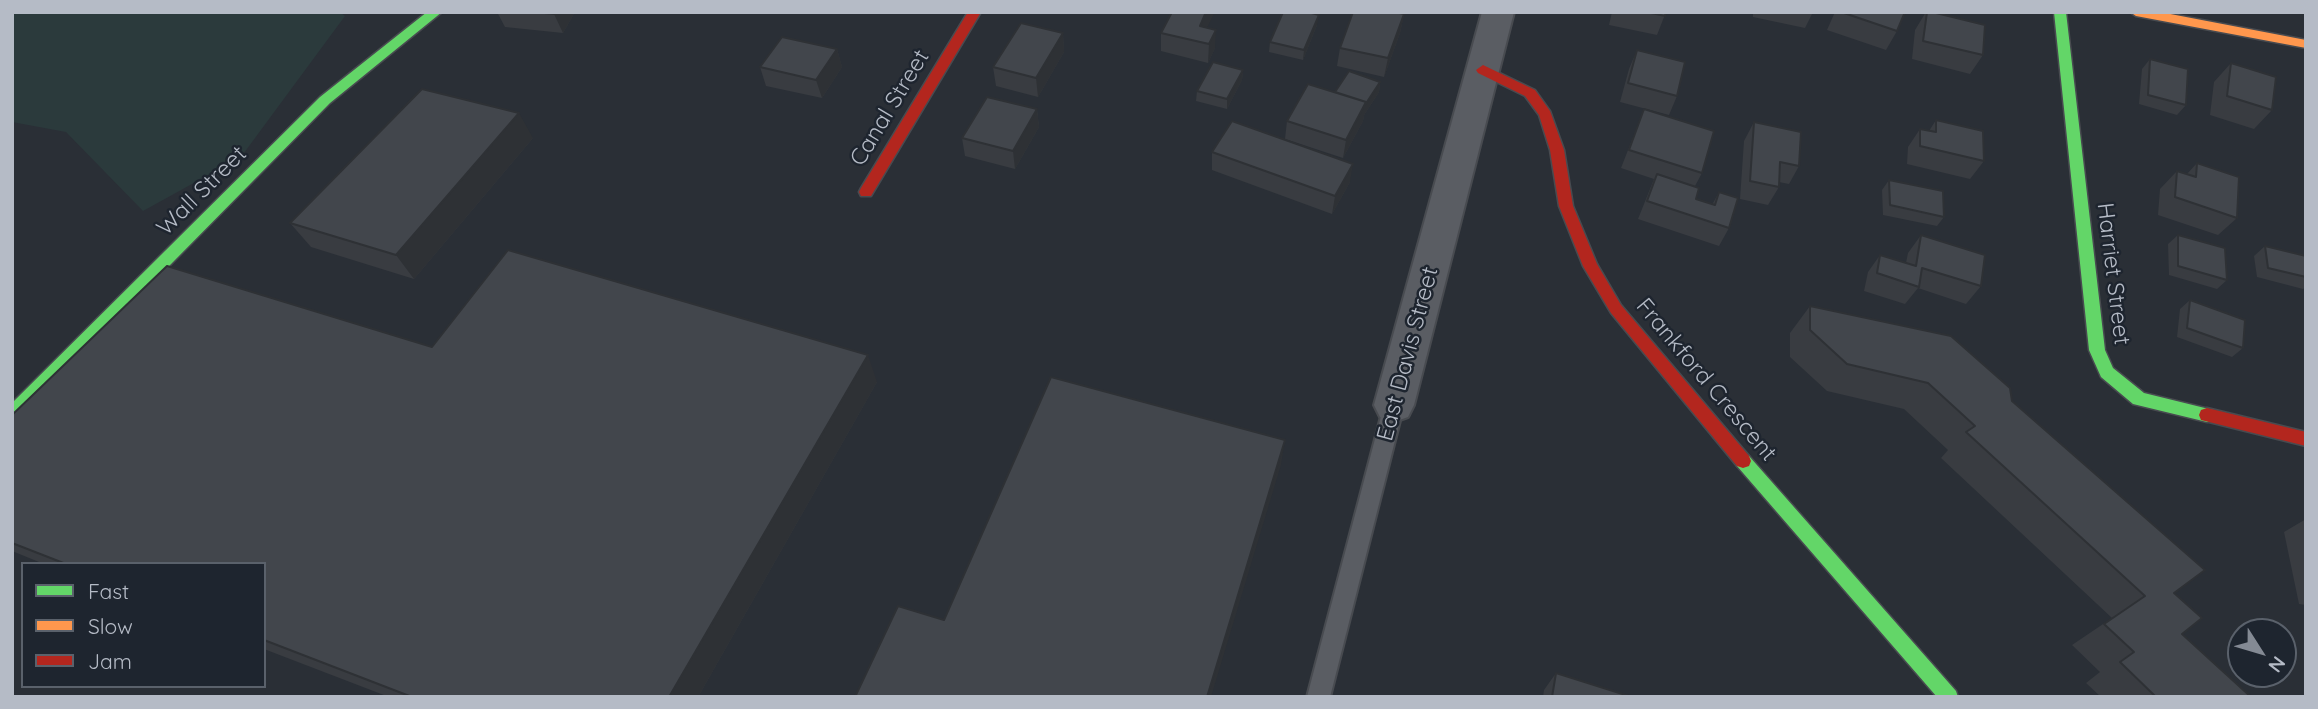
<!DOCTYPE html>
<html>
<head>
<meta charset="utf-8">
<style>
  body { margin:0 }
  #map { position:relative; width:2318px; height:709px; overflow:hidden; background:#2a2f36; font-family:Quicksand,sans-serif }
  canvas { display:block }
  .frame { position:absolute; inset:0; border:14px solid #b5bbc6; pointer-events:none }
  .legend { position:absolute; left:21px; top:562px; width:245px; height:126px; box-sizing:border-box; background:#1e252f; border:2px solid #5a616b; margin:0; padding:9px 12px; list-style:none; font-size:21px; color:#b5bbc6 }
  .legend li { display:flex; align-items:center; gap:14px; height:35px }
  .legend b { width:35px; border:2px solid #5a616b }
  .north { position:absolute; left:2227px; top:618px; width:70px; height:70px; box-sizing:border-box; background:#1e252f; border:2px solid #5a616b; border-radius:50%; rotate:127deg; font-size:19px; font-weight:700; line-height:28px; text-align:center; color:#b5bbc6 }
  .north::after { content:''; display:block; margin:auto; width:24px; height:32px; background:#848a94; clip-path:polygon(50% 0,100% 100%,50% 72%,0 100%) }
</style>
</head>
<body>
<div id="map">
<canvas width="2318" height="709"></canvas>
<div class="frame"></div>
<ul class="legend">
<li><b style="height:9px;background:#63d668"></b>Fast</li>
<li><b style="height:9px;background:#ff974d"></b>Slow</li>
<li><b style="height:9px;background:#b3261e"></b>Jam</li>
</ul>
<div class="north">N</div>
</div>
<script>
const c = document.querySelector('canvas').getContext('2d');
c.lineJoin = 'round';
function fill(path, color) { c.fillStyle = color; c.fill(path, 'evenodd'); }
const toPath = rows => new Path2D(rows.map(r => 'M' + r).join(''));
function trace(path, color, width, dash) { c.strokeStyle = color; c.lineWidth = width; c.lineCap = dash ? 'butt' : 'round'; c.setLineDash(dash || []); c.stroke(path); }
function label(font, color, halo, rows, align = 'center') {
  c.font = font + ' Quicksand,sans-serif'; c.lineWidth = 5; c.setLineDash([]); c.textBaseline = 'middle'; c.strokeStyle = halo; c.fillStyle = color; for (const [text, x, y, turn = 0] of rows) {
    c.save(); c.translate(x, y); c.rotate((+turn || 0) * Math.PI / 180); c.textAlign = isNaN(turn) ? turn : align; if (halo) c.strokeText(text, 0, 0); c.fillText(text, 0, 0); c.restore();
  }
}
const green = toPath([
  [12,12,340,12,345,16,241,157,143,211,66,132,12,122]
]);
const lane = toPath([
  [1394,397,1401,399,1404,405,1330,697,1307,697,1384,405,1387,399,1394,397]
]);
const street = toPath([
  [1482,12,1514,12,1414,405,1408,417,1394,422,1380,417,1374,405,1482,12]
]);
const fast = toPath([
  [427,12,442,12,330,103,18,419,12,421,12,403,320,97,427,12],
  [2054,12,2066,12,2105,350,2113,368,2144,393,2213,410,2215,415,2213,420,2207,422,2133,404,2101,377,2089,350,2054,12],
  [1743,454,1749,456,1956,691,1958,697,1937,697,1737,466,1735,461,1737,456,1743,454]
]);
const slow = toPath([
  [2130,12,2160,12,2306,40,2306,48,2136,16,2130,12]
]);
const jam = toPath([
  [968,12,981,12,871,196,861,196,859,192,861,188,968,12],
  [1483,65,1535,90,1550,111,1564,150,1573,206,1597,264,1621,305,1749,456,1751,461,1749,466,1743,468,1737,466,1611,313,1583,266,1559,206,1550,150,1539,115,1525,96,1478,73,1476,70,1483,65],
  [2207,408,2306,432,2306,446,2201,420,2199,415,2201,410,2207,408]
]);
const wall = toPath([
  [497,12,575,12,563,33,505,27],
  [1612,12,1666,12,1657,35,1609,25],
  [1753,12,1813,12,1805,28,1753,17],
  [1835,12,1905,12,1897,31,1886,50,1827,30],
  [1926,12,1932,12,1983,55,1970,74,1912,59,1915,30],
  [1404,14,1400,33,1384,77,1337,66,1340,48],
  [1317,25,1303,60,1269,52,1270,42],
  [1207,28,1215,48,1208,63,1161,51,1161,33],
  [1063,33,1064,52,1038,97,996,86,993,67],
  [837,49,842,67,822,98,766,86,760,67],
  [1637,50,1677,96,1669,115,1620,102,1629,69],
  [2150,59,2186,105,2177,115,2139,104,2142,69],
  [2231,63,2272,110,2254,129,2210,115,2214,82],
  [1243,70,1242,80,1227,109,1196,101,1197,91],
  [1380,82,1379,92,1364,115,1363,121,1343,158,1285,139,1287,121,1335,92],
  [1037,109,1039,127,1015,169,965,156,962,138],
  [1644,109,1702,173,1695,186,1696,199,1712,205,1719,192,1729,228,1719,246,1638,219,1654,179,1621,168],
  [1936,120,1984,161,1970,179,1907,164,1908,147,1920,129,1929,131],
  [1754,122,1799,166,1789,184,1779,182,1779,187,1768,205,1740,199,1744,141],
  [533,138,414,279,311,247,290,223],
  [1212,152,1350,182,1332,214,1212,170],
  [2197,163,2237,218,2218,235,2158,215,2160,189,2177,171,2187,174],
  [1889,180,1944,217,1937,226,1883,215,1882,190],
  [1921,235,1981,286,1966,304,1918,288,1905,304,1864,291,1868,272,1880,255,1906,263,1908,253],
  [2178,235,2227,280,2217,289,2169,275,2168,244],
  [2265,246,2306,256,2306,287,2303,289,2257,277,2254,256],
  [2190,300,2243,348,2232,357,2177,337,2180,309],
  [1810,306,2012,401,2174,593,2182,634,2251,697,2101,697,2086,683,2100,672,2072,645,2112,618,1941,458,1948,450,1904,409,1827,391,1790,357,1790,333],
  [432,347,877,382,698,697,389,697,264,649,264,564,44,564,12,551,12,415],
  [2306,519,2306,605,2299,604,2284,532],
  [1556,673,1632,697,1543,697,1544,690]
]);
const shadedWall = toPath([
  [555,12,575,12,563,33,554,14],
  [1206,12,1215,12,1200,42,1200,26],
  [1404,14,1400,33,1384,77,1388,58],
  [1319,15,1317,25,1303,60,1304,50],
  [1216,30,1215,48,1208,63,1209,44],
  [1063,33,1064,52,1038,97,1036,78],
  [837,49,842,67,822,98,816,80],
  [1243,70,1242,80,1227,109,1227,99],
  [1380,82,1379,92,1364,115,1363,121,1343,158,1346,140,1366,102],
  [1037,109,1039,127,1015,169,1013,151],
  [519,113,533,138,414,279,396,255],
  [1353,164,1350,182,1332,214,1335,196],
  [868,355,877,382,698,697,669,697],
  [1285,440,1281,465,1211,697,1207,697]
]);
const building = toPath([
  [536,12,555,12,554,14,536,12],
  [1172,12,1206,12,1200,26,1216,30,1209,44,1161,33,1172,12],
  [1283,12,1308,12,1319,15,1304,50,1270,42,1283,12],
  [1353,12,1395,12,1404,14,1388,58,1340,48,1353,12],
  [1647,12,1666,12,1665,16,1647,12],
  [1841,12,1905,12,1897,31,1841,12],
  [1927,12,1932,12,1985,25,1983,55,1923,41,1927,12],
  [1021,23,1063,33,1036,78,993,67,1021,23],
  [782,37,837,49,816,80,760,67,782,37],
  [1637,50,1685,62,1677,96,1628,83,1637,50],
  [2150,59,2188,69,2186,105,2148,95,2150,59],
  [1213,62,1243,70,1227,99,1197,91,1213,62],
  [2231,63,2276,77,2272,110,2227,96,2231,63],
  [1349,71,1380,82,1365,105,1366,102,1335,92,1349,71],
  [1308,84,1366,102,1346,140,1287,121,1308,84],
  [422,89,519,113,396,255,290,223,422,89],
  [987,97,1037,109,1013,151,962,138,987,97],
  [1644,109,1714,131,1702,173,1629,150,1644,109],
  [1936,120,1983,131,1984,161,1920,146,1920,129,1936,132,1936,120],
  [1232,121,1353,164,1335,196,1212,152,1232,121],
  [1754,122,1801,132,1799,166,1780,162,1779,187,1750,181,1754,122],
  [2197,163,2239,177,2237,218,2175,197,2177,171,2196,177,2197,163],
  [1657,174,1699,188,1696,199,1715,205,1719,192,1738,198,1729,228,1647,201,1657,174],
  [1889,180,1943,191,1944,217,1890,205,1889,180],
  [1921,235,1985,255,1981,286,1922,268,1919,287,1877,273,1880,255,1916,266,1921,235],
  [2178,235,2225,248,2227,280,2178,266,2178,235],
  [2265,246,2306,256,2306,277,2268,268,2265,246],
  [508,250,868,355,669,697,412,697,264,640,264,564,66,564,12,543,12,415,167,266,432,347,508,250],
  [2190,300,2245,320,2243,348,2187,328,2190,300],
  [1810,306,1951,336,2010,388,2012,401,2205,570,2174,593,2202,618,2182,634,2251,697,2156,697,2120,662,2134,652,2104,624,2145,596,1966,432,1975,426,1928,383,1847,364,1810,330,1810,306],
  [1051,377,1285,440,1207,697,855,697,898,606,944,620,1051,377],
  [1556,673,1632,697,1552,697,1556,673]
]);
const streetNames = [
  ["Canal Street",890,108,-59],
  ["Wall Street",202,191,-45],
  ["Harriet Street",2113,274,83],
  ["East Davis Street",1408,354,-75],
  ["Frankford Crescent",1706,380,50]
];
fill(green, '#2b3a3c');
trace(lane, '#484b50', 4);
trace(street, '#484b50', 4);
trace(fast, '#484b50', 3);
trace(slow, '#484b50', 3);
trace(jam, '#484b50', 3);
fill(lane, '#5a5d63');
fill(street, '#5a5d63');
fill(fast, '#63d668');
fill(slow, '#ff974d');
fill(jam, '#b3261e');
fill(wall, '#393c41');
fill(shadedWall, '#2e3135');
fill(building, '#42464c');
trace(building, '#2e3135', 2);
label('23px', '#b5bbc6', '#1e252f', streetNames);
</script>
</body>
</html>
